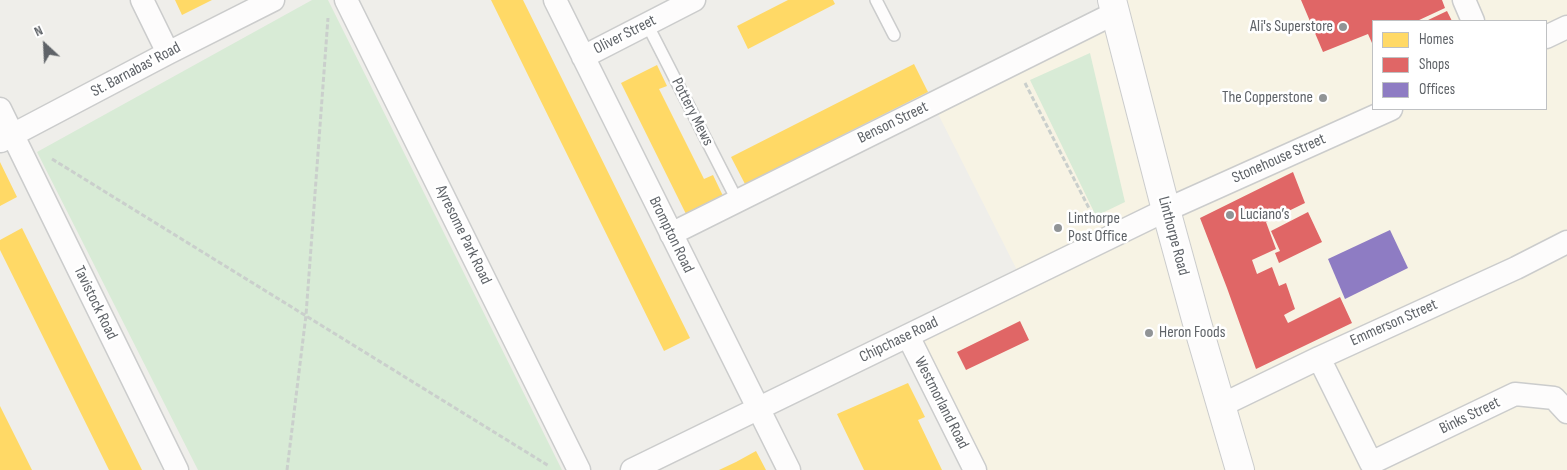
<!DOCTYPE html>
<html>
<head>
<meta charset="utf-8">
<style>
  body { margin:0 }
  #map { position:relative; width:1567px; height:470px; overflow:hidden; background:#efeeea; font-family:"Sofia Sans Condensed",sans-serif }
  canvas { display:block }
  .legend { position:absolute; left:1372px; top:20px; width:175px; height:90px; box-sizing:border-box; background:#fff; border:1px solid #bfc1c3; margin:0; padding:6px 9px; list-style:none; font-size:15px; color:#5f6368 }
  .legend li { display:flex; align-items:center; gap:10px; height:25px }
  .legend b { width:25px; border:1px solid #bfc1c3 }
  .north { position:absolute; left:20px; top:20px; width:50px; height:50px; -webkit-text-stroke:4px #fff; paint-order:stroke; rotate:335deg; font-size:14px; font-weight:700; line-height:20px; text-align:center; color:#5f6368 }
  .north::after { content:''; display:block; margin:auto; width:18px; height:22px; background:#5f6368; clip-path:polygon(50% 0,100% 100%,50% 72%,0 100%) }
</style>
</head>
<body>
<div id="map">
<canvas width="1567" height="470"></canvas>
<ul class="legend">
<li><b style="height:14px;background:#ffd966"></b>Homes</li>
<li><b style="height:14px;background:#e06666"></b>Shops</li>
<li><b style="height:14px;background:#8e7cc3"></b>Offices</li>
</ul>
<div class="north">N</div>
</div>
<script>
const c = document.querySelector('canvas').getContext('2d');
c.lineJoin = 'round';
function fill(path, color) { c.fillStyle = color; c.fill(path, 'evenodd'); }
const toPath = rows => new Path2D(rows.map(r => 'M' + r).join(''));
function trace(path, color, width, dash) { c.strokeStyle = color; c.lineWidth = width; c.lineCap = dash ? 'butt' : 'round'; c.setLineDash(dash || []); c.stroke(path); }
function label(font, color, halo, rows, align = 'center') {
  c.font = font + ' "Sofia Sans Condensed",sans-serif'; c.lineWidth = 5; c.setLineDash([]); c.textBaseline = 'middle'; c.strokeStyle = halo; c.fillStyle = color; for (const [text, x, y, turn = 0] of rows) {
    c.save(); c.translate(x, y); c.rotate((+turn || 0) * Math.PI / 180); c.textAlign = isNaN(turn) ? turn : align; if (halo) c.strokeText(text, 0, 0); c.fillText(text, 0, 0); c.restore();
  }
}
const commercial = toPath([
  [1112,0,1567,0,1567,470,975,470,908,336,1022,280,933,104,1115,13],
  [1373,21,1546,21,1546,109,1373,109]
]);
const green = toPath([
  [312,0,328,0,562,470,198,470,37,152],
  [1090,53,1125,202,1096,216,1030,80]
]);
const homes = toPath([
  [175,0,212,0,182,15],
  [491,0,523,0,690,338,664,351],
  [788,0,833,0,835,4,748,49,737,26],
  [914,64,928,92,745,184,731,157],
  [657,65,667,86,659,89,704,179,713,175,723,196,686,214,621,83],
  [0,162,17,197,0,206],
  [22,228,142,470,109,470,0,250,0,240],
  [908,383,925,417,918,420,942,470,864,470,837,414],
  [0,406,32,470,0,470],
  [756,451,766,470,719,470,736,462]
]);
const shops = toPath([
  [1301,0,1442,0,1445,8,1417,21,1373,21,1373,42,1372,43,1368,34,1323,52],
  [1447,11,1452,21,1426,21],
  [1293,172,1305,203,1266,222,1276,249,1252,260,1257,274,1272,267,1279,286,1286,283,1295,309,1284,315,1288,323,1340,297,1352,323,1256,369,1227,288,1200,218],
  [1308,212,1322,242,1279,263,1275,253,1280,251,1271,231],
  [1020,321,1029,340,966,370,957,352]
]);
const offices = toPath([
  [1390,230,1408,268,1345,299,1328,259]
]);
const path = toPath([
  [1025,83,1095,220],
  [52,159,549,466],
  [287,470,306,315,328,18]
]);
const service = toPath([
  [876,0,894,35],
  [647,24,737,200]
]);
const minor = toPath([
  [142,0,168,53],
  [346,0,579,470],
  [555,0,789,470],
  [1464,0,1473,21],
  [1546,37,1567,27],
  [583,57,694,0],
  [0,109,177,470],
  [1,141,168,53,273,0],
  [671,234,1115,13],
  [908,336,975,470],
  [1319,358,1371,463,1515,394,1554,398,1567,412],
  [1222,405,1319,358,1516,268,1567,242],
  [632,470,1166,210,1391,109]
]);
const tertiary = toPath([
  [1112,0,1166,210,1197,323,1240,470]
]);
const markers = [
  [1343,27,5,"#919496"],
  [1323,98,5,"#919496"],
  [1230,215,5,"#919496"],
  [1058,228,5,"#919496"],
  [1149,333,5,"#919496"]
];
const poiNames = [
  ["Ali's Superstore",1333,27,"right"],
  ["The Copperstone",1313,98,"right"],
  ["Luciano’s",1240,215],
  ["Linthorpe",1068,219],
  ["Post Office",1068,237],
  ["Heron Foods",1159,333]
];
const streetNames = [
  ["Oliver Street",625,35,-27],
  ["St. Barnabas' Road",136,70,-28],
  ["Pottery Mews",692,112,63],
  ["Benson Street",893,123,-26],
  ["Stonehouse Street",1279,159,-24],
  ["Ayresome Park Road",463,235,64],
  ["Brompton Road",671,235,64],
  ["Linthorpe Road",1173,236,75],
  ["Tavistock Road",95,303,64],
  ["Emmerson Street",1394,323,-24],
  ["Chipchase Road",899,340,-26],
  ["Westmorland Road",941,403,63],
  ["Binks Street",1470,416,-26]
];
fill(commercial, '#f7f3e4');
fill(green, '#d8ebd6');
fill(homes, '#ffd966');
fill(shops, '#e06666');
fill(offices, '#8e7cc3');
trace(service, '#cbcccc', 14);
trace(minor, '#cbcccc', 25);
trace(tertiary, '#cbcccc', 30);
trace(path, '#cacfcc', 3, [5, 2.5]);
trace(service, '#fdfcfc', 11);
trace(minor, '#fdfcfc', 22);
trace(tertiary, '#fdfcfc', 28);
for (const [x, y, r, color] of markers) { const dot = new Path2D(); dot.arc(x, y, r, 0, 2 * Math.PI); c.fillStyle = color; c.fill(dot); trace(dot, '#fff', 2); }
label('16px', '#5f6368', '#fff', poiNames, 'left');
label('16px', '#5f6368', '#fff', streetNames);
</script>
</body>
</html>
